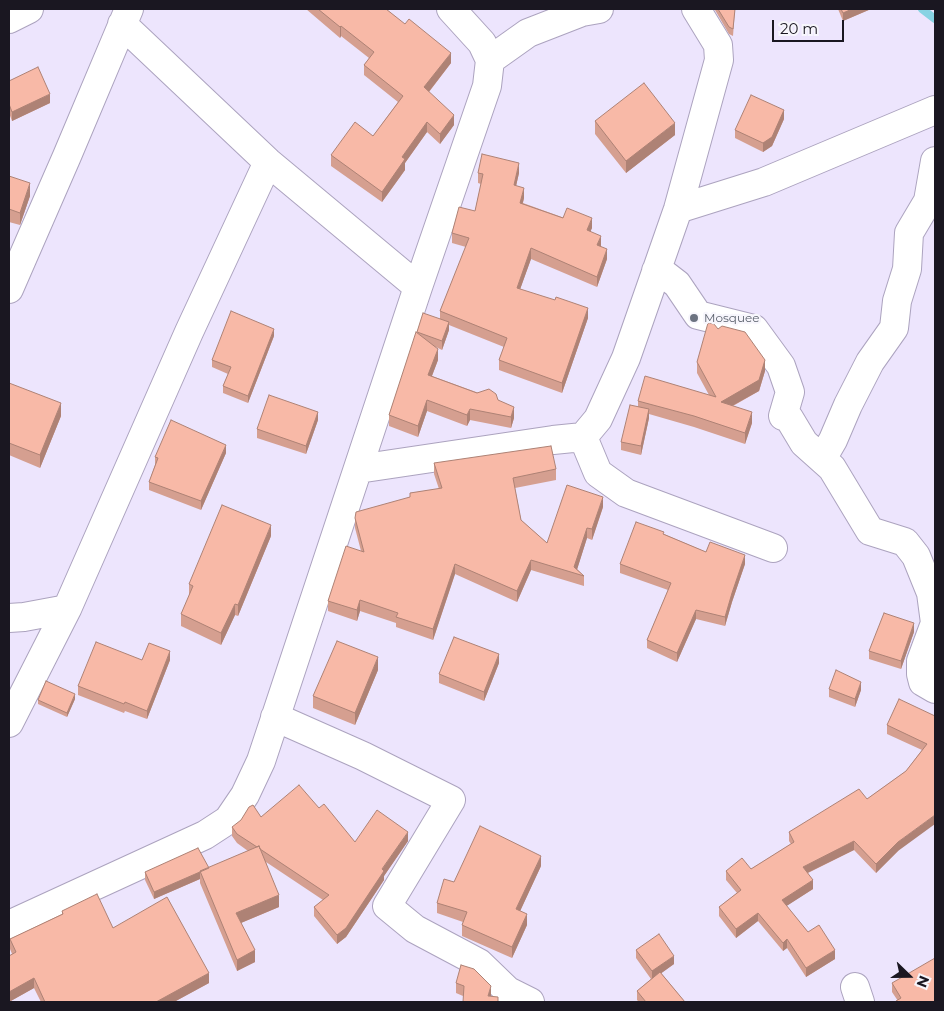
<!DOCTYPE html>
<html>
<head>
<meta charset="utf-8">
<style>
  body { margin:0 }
  #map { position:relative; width:944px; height:1011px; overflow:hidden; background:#ede5fd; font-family:Montserrat,sans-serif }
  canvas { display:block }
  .frame { position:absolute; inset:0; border:10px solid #1a1721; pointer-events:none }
  .north { position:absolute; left:884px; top:951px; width:50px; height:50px; -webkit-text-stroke:4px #f7f6fc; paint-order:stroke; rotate:112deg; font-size:14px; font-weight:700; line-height:20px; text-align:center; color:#1a1721 }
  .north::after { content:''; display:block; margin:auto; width:18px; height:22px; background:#1a1721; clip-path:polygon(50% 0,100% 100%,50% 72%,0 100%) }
  .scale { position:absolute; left:772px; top:20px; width:72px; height:22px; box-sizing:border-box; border:2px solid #1a1721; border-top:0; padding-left:6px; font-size:15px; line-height:18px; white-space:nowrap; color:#1a1721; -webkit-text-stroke:4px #f7f6fc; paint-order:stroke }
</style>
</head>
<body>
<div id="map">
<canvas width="944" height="1011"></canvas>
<div class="frame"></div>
<div class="north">N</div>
<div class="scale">20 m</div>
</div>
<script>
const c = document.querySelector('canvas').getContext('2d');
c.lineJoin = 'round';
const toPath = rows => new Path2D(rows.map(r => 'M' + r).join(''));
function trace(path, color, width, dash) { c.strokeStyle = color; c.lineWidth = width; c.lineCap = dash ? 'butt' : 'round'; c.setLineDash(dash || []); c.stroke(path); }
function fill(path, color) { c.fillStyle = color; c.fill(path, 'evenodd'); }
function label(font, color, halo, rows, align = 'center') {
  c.font = font + ' Montserrat,sans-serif'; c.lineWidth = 4.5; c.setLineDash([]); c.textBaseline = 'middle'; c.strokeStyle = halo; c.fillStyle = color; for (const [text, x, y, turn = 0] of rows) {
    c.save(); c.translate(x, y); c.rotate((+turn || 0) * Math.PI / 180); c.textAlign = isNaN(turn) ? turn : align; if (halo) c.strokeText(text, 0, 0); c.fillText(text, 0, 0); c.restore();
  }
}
const stream = toPath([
  [922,9,935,19]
]);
const minor = toPath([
  [9,19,29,9],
  [122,24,268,162,418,287],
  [490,60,528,33,582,12,599,9],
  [678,209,764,182,935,110],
  [656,271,664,274,677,284,698,315,754,329,781,366,790,392,783,416,789,418,804,443,832,468,870,531,905,542,916,556,931,593,935,623,921,661,921,674,923,682,935,689],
  [9,289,67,156,129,9],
  [583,437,598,473,626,493,773,548],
  [822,459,833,440,848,405,870,362,894,328,897,301,907,269,909,233,928,201,935,161],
  [358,469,553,440,583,437,598,419,626,358,678,209,719,60,718,45,696,9],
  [9,618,24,617,67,609],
  [275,717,363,756,451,800,387,906,415,929,479,963,508,991,530,1002],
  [9,723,67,609,189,332,268,162],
  [9,925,205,835,228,820,245,795,261,761,418,287,487,86,490,60,482,43,451,9],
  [855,987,860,1002]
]);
const wall = toPath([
  [306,9,386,9,451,63,429,92,454,125,440,144,427,132,405,163,405,170,382,202,331,166,331,155,373,136,398,102,364,75,364,65,369,58,341,36,340,38],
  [715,9,735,9,733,36,729,34,715,10],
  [838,9,871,9,843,21],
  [9,81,50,103,12,121,9,113],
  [784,119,772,146,763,152,735,138,735,130],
  [595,121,675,135,626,173,595,134],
  [478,173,519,173,516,186,524,198,523,203,592,228,590,231,601,246,607,259,597,287,531,259,520,289,588,318,562,393,499,370,499,360,504,347,449,325,449,330,442,350,436,347,438,360,432,376,498,400,514,418,511,428,470,420,467,426,427,411,418,437,389,426,389,415,417,333,440,319,440,311,466,247,452,243,452,233,475,211,481,184,478,183],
  [9,176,30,196,20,225,9,222],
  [718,329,765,371,759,391,733,406,752,423,745,444,694,427,649,414,649,418,641,455,621,450,621,442,638,407,638,401,709,395,697,373,697,362],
  [274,336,248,403,223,393,223,386,228,374,212,367,212,360],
  [9,383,61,416,40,468,9,455],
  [318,420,306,454,257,438,257,429],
  [226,453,201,510,149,490,149,482,155,465,155,457],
  [434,463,556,469,556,480,515,488,521,520,547,543,603,507,592,540,587,538,577,569,584,576,584,586,531,570,517,602,455,574,433,640,396,627,396,623,360,611,357,621,328,611,328,601,361,551,355,528,355,518,410,497,410,493,439,489,434,474],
  [664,534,706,552,745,564,732,602,725,626,696,619,677,662,647,648,647,640,668,590,620,573,620,564],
  [271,536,238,616,235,615,221,645,181,626,181,614,189,596,189,584],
  [914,632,901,669,869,659,869,651],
  [142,660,170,660,147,719,125,711,124,713,78,695,78,686],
  [499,663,484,701,439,683,439,674],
  [378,670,355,725,313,708,313,696],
  [829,689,861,690,855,707,829,697],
  [75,699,67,717,38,704,38,700],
  [935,716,898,851,876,873,854,850,808,873,813,889,786,906,808,932,835,959,806,977,787,948,783,951,758,921,736,938,719,916,719,907,737,893,726,880,726,871,751,869,791,844,789,841,789,832,867,799,906,771,922,750,887,734,887,725],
  [319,808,355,842,408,841,384,876,384,880,346,937,337,944,314,916,314,907,323,900,266,862,279,907,241,923,255,962,237,971,200,883,200,879,154,899,145,880,145,872,209,868,248,851,237,843,232,836,232,827,261,817],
  [541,866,520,911,527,925,512,958,462,936,462,925,463,922,437,913,437,903,454,882],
  [62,911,113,928,209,983,174,1002,41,1002,34,988,9,1002,9,956,12,954,10,949,10,939,62,914],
  [636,950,674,964,661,973,685,1002,639,1002,637,1000,637,991,651,979,636,958],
  [474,969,463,996,456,993,456,983],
  [892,983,935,1002,898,1001,892,992]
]);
const shadedWall = toPath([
  [852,9,871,9,843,21,843,13],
  [341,26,341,36,340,38,340,27],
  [451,53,451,63,424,98,424,87],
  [50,94,50,103,12,121,12,112],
  [784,110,784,119,772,146,763,152,763,143],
  [454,115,454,125,440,144,440,134],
  [427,122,427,132,405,163,405,170,382,202,382,192,402,157],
  [675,123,675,135,626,173,626,161],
  [519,163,519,173,514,195,514,185],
  [30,183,30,196,20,225,20,213],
  [524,188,524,198,520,213,520,203],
  [592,218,592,228,587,240,587,230],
  [601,236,601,246,597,255,597,245],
  [531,248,531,259,517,298,517,288],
  [607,249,607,259,597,287,597,277],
  [588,308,588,318,562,393,562,383],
  [449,322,449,330,442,350,442,341],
  [274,329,274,336,248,403,248,396],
  [438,349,438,360,428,386,428,375],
  [765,360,765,371,759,391,721,412,721,402],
  [427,400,427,411,418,437,418,426],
  [61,403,61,416,40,468,40,455],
  [514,407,514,418,511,428,511,417],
  [470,409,470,420,467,426,467,415],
  [649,409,649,418,641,455,641,446],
  [318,412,318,420,306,454,306,446],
  [752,412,752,423,745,444,745,433],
  [226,445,226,453,201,510,201,501],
  [603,497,603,507,592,540,592,529],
  [271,525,271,536,238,616,238,605],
  [587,528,587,538,576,573,574,567],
  [745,555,745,564,732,602,725,626,725,617,732,593],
  [531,560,531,570,517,602,517,591],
  [455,564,455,574,433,640,433,629],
  [360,600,360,611,357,621,357,610],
  [235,604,235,615,221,645,221,633],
  [696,610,696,619,677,662,677,653],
  [914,623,914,632,901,669,901,661],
  [170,651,170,660,147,719,147,711],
  [499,654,499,663,484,701,484,692],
  [378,657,378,670,355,725,355,713],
  [861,682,861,690,855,707,855,699],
  [75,694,75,699,67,717,67,713],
  [935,815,935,824,898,851,876,873,876,864,898,842],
  [408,832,408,841,384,876,384,880,346,937,337,944,337,935],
  [854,841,854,850,803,875,803,867],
  [541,856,541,866,516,920,516,909],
  [200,872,200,879,154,899,154,892],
  [813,880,813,889,782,909,782,900],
  [279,895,279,907,236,925,236,913],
  [758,913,758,921,736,938,736,929],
  [527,914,527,925,512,958,512,947],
  [787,939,787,948,783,951,783,943],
  [255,950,255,962,237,971,237,960],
  [835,950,835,959,806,977,806,968],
  [674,956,674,964,652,980,652,971],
  [209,973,209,983,174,1002,156,1002],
  [34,978,34,988,9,1002,9,992],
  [491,986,491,996,488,996]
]);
const building = toPath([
  [318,9,386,9,405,24,409,19,451,53,424,87,454,115,440,134,427,122,402,157,405,159,382,192,331,155,355,122,373,136,403,96,364,65,374,52,341,26,340,27,318,9],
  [718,9,735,9,733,29,729,27,718,9],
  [841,9,852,9,843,13,841,9],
  [38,67,50,94,12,112,9,104,9,81,38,67],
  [644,83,675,123,626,161,595,121,644,83],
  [751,95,784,110,772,137,763,143,735,130,751,95],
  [482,154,519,163,514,185,524,188,520,203,563,218,567,208,592,218,587,230,601,236,597,245,607,249,597,277,531,248,517,288,555,300,556,297,588,308,562,383,499,360,507,338,440,311,469,238,452,233,459,207,475,211,483,174,478,173,482,154],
  [9,176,30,183,20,213,9,209,9,176],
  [231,311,274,329,248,396,223,386,231,367,212,360,231,311],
  [423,313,449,322,442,341,417,332,423,313],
  [708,323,714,324,718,329,722,326,745,332,765,360,759,380,721,402,752,412,745,433,694,416,638,401,645,376,716,397,697,362,708,323],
  [416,332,438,349,428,375,477,393,489,389,496,394,498,400,514,407,511,417,470,409,467,415,427,400,418,426,389,415,416,332],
  [9,383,61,403,40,455,9,443,9,383],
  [269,395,318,412,306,446,257,429,269,395],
  [630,405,649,409,641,446,621,442,630,405],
  [171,420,226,445,201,501,149,482,158,458,155,457,171,420],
  [551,446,556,469,513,478,521,520,547,543,567,485,603,497,592,529,587,528,574,567,584,576,531,560,517,591,455,564,433,629,396,617,398,613,360,600,357,610,328,601,346,546,364,552,355,518,356,512,410,497,410,493,442,488,434,463,551,446],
  [222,505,271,525,238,605,235,604,221,633,181,614,193,586,189,584,222,505],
  [636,522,664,532,663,534,706,552,710,542,745,555,732,593,725,617,696,610,677,653,647,640,671,583,620,564,636,522],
  [884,613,914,623,901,661,869,651,884,613],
  [454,637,499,654,484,692,439,674,454,637],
  [337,641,378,657,355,713,313,696,337,641],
  [96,642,142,660,149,643,170,651,147,711,125,702,124,704,78,686,96,642],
  [836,670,861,682,855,699,829,689,836,670],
  [46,681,75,694,67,713,38,700,46,681],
  [899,699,935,716,935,815,898,842,876,864,854,841,803,867,813,880,782,900,808,932,819,925,835,950,806,968,787,939,783,943,758,913,736,929,719,907,741,890,726,871,742,858,751,869,794,842,789,832,859,789,867,799,906,771,927,744,887,725,899,699],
  [299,785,319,808,324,804,355,842,377,810,408,832,382,869,384,871,346,928,337,935,314,907,329,895,260,849,259,846,257,847,237,834,232,827,241,820,249,807,253,805,261,817,299,785],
  [480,826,541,856,516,909,527,914,512,947,462,925,467,912,437,903,444,879,454,882,480,826],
  [259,846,279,895,236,913,255,950,237,960,200,871,259,846],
  [198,848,209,868,154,892,145,872,198,848],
  [97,894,113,928,167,897,209,973,156,1002,45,1002,34,978,9,992,9,956,16,952,10,939,63,914,62,911,97,894],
  [659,934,674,956,652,971,636,950,659,934],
  [935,958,935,1002,897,1002,896,1001,901,998,892,983,935,958],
  [461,965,474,969,491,986,488,996,498,997,498,1002,463,1002,464,986,456,983,461,965],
  [660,972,685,1002,646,1002,637,991,660,972]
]);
const markers = [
  [694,318,5,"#6b7280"]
];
const worshipNames = [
  ["Mosquee",704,318]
];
trace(stream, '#87d3e3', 8);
trace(minor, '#aca3bf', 30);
trace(minor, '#fff', 28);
fill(wall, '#d59f90');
fill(shadedWall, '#ae8275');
fill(building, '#f8b9a7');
trace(building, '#ae8275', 1);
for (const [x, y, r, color] of markers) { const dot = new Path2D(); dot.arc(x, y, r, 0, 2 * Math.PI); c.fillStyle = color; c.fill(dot); trace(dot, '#f7f6fc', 2); }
label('12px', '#5b616d', '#f7f6fc', worshipNames, 'left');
</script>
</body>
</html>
